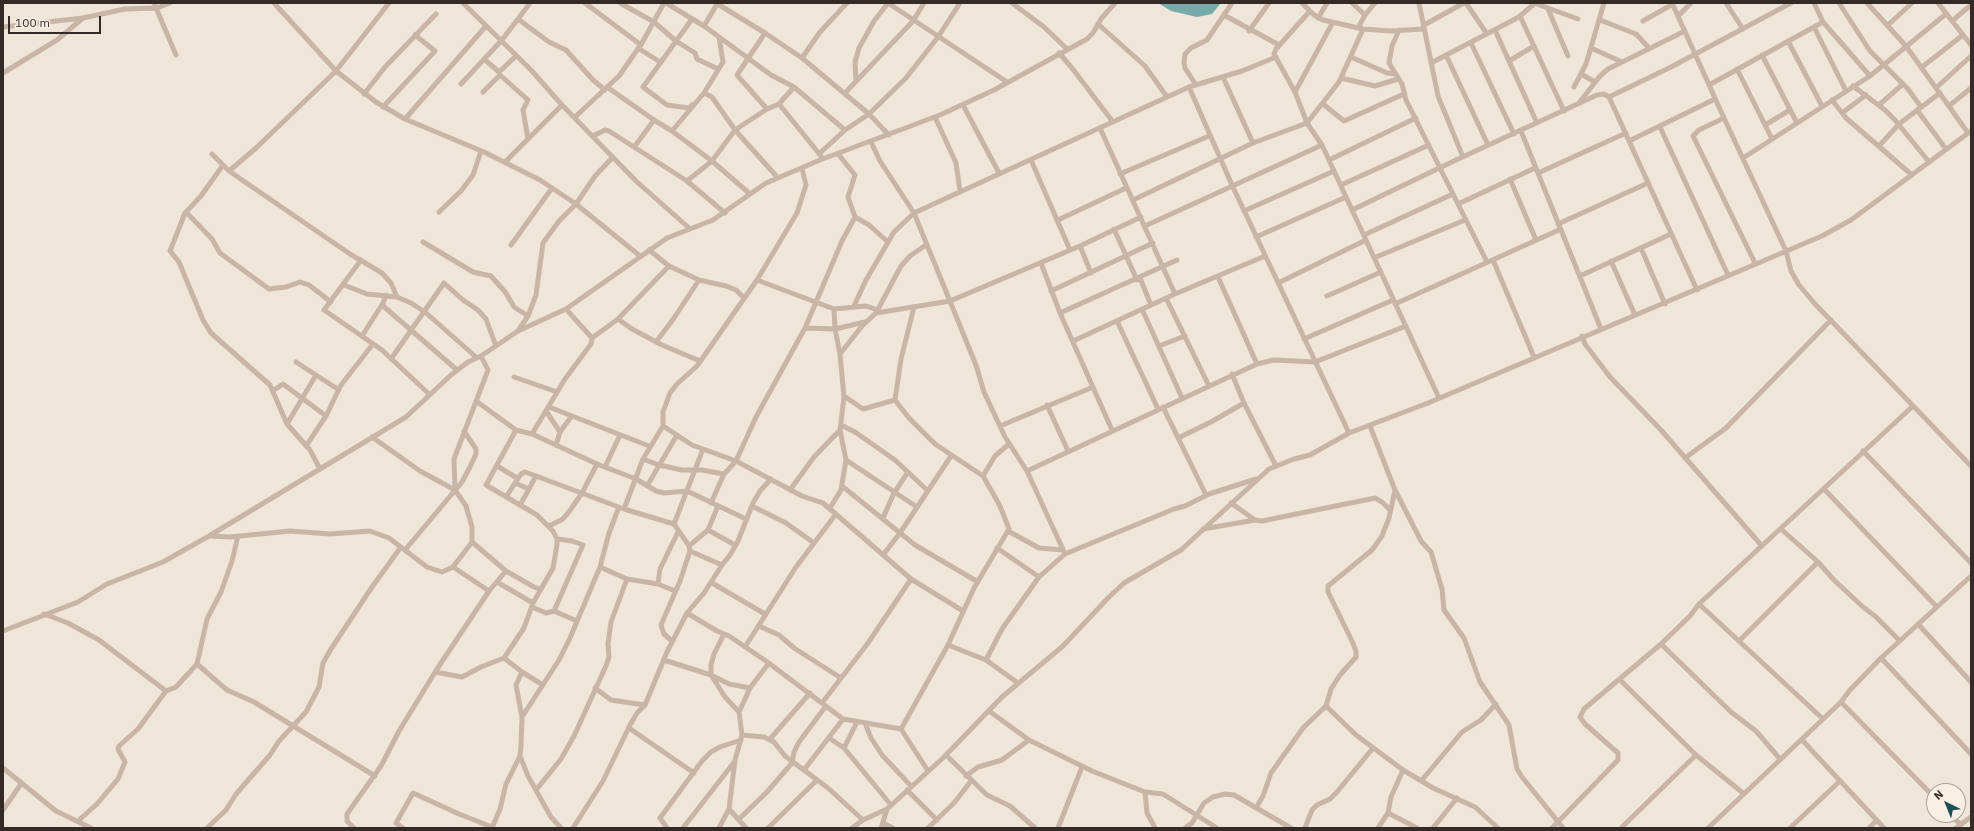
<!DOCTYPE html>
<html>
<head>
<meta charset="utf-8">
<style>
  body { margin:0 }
  #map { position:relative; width:1974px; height:831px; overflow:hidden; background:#f0e5d9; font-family:"IBM Plex Sans",sans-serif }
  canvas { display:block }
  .frame { position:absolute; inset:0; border:4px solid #342b26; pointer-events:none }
  .north { position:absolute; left:1926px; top:783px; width:40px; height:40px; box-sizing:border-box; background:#f8f0e5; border:1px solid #aaa199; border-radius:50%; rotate:317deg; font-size:11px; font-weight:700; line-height:16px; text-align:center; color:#342b26 }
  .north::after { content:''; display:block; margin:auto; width:14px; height:18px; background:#1d4f54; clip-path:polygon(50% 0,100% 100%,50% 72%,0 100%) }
  .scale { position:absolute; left:8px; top:16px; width:93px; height:18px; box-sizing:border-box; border:2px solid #342b26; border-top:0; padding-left:5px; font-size:12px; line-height:14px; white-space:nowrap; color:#342b26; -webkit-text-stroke:3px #f8f0e5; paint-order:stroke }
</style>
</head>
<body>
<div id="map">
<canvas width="1974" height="831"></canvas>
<div class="frame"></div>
<div class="north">N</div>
<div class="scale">100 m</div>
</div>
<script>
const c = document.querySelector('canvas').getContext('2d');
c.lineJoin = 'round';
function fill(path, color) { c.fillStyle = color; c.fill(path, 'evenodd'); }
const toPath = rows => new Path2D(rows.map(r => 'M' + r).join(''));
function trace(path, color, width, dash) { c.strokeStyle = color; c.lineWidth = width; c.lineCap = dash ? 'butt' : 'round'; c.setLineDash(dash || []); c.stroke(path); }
const water = toPath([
  [1158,3,1221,3,1212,14,1197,17,1171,11]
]);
const minor = toPath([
  [154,3,176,55],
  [274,3,336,71,376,102,405,119,484,152,540,180,576,204,640,256],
  [463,3,531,70,562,105,636,181,689,228],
  [585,3,641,45],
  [620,3,654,22,676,41,695,53,697,59,718,69],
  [666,3,704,26,771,75,794,87,845,130],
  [716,3,765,33,802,58,869,114,889,135],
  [888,3,1007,82],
  [1012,3,1044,27,1067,49],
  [1302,3,1314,15,1323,20,1363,29,1390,31,1424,29],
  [1352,3,1365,15],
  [1419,3,1438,96,1463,157],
  [1466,3,1487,34],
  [1534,3,1578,19],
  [1672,3,1724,118,1786,251,1791,271,1799,285,1815,304,1971,466],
  [1726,3,1743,29],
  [1814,3,1823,22,1870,76],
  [1839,3,1870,51,1908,89,1921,107],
  [1867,3,1906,46,1968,133],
  [1938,3,1971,45],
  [1548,9,1568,56],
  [1310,11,1276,49,1274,54,1295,92,1307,123,1322,145,1439,398],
  [1224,15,1279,45],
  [1520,16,1564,111],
  [1678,16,1691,3],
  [1318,18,1327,3],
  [518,19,530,3],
  [692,19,643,87,667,105,689,108,692,105],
  [1600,20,1636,34,1649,48],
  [1643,21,1673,4],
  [1952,21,1971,5],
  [1098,24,1145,66,1167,97],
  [1424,25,1464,3],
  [1888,25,1912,3],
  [704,26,717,4],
  [3,27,83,18],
  [1814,27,1846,91],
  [1358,28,1365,15,1375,3],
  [1399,30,1392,46,1389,63,1402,84,1406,100,1487,262],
  [1495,30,1537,123],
  [1249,31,1269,3],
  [765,33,737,75,767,109],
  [1788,41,1822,106],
  [1471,43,1514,134],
  [638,48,660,62],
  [1591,48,1622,62],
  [1059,53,1072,68,1113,122],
  [1446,55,1488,145],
  [1762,55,1797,123],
  [1351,57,1387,73,1395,74],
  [802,58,820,32,847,3],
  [484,59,499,72],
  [1509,61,1534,46],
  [1431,63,1519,17,1535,3],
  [1922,67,1963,35],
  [1737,69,1772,139],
  [3,73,57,40,83,18,125,9,157,8,170,3],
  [1581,74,1595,82],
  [500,75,528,100,523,110,528,139],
  [1223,77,1253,143],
  [1341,78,1375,86,1398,79],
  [856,81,855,62,859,48,874,21,888,3],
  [461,84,501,41,518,19,549,42,566,50,593,80,605,90],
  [1196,85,1185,68,1184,63,1185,54,1191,48,1207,40,1232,3],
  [1709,85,1823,22],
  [1853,86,1885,110,1895,120,1929,162],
  [607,87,654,120],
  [1189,87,1232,185,1349,433],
  [1574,87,1586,64,1604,3],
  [1936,88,1971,56],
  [483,92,500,75,499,72,516,56],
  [1295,92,1333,22],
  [704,93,712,97,735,130,778,178],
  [845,93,913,21,924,3],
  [364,94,385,67,436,14],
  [1609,97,1671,67,1791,3],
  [1832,100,1846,118,1912,175],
  [1579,103,1600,76,1608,69,1685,31],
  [779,104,821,156],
  [1323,104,1344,121,1404,94],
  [963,105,999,173],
  [1879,105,1903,84],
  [1949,106,1971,88],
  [383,107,435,51,415,35],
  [1917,110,1946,149],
  [1842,113,1866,95],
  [575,117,619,76,642,43,664,3],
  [935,117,956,163,960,191],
  [1724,118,1699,130,1693,136,1755,263],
  [405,119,486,26],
  [1765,125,1790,110],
  [1660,127,1728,275],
  [1100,128,1175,294],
  [672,131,712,161,750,194],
  [1521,131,1601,329],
  [593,136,605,130,609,131,687,181,725,213],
  [1629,141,1715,99],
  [871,142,880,161,914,213,976,365,984,392,1005,437,1027,471,1065,554],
  [635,146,654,120,672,131,704,93,723,62,719,37],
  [1879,146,1899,124,1940,93],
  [212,154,229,171,350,254,382,273,391,283,397,297],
  [819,154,845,130,869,114,906,78,938,37,960,3],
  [838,154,855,175,848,197,855,217,869,225,888,242],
  [1743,158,1870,76,1946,14],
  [1031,160,1070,250],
  [1329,160,1416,118],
  [505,162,562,105],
  [223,165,201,196,185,213,170,251,179,262,203,320,211,333,270,385,287,424,310,450,320,469],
  [229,171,256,148,336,71,389,3],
  [1538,173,1626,133],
  [1120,174,1209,136],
  [1510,179,1536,240],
  [687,181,712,161,735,130,767,109,779,104,794,87],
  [1341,185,1429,145],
  [1133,200,1253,143,1307,123,1339,82,1363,29],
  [1458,204,1535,168],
  [1352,210,1456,160,1597,95,1604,94,1609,97,1697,290],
  [1244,211,1334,171],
  [186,212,212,239,220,253,269,289,286,287,300,282,309,285,331,302],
  [439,212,461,191,473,175,481,151],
  [1058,220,1126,188],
  [1558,224,1648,183],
  [1145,226,1322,145],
  [1114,229,1137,280],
  [1364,235,1453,194],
  [1256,237,1346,197],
  [423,242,473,272,491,276,506,293,514,307,528,316],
  [511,245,552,188],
  [1080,246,1091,273],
  [1641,248,1665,304],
  [649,250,669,266,699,280,726,286,736,290,744,298],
  [1374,258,1465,220],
  [361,260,324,310,382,350,429,394],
  [1493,260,1534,357],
  [1611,261,1635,315],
  [1041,263,1060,313,1112,430],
  [1580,276,1671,234],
  [1218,277,1257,364],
  [1140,278,1151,305],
  [757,280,834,309,866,306,878,310],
  [1278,283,1366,240],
  [344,285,367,294,397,297,411,303,425,312,476,357],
  [1051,291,1153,243],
  [1327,296,1381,272],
  [1166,298,1209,386],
  [1395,304,1561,229],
  [382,305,457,370],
  [854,306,866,280,894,232,914,213,1189,87,1242,71,1276,57],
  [566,309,592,338],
  [1142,309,1182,398],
  [876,313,950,301,1080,246,1141,217],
  [1060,313,1177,260],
  [618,319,632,329,662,345,700,361],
  [1117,321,1158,409],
  [805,328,835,329,865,322],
  [518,331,528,316,536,295,543,243,559,221,576,204,595,176,613,157],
  [362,336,383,303,386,295],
  [1582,336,1585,344,1610,377,1661,430,1762,546],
  [1304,339,1393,300],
  [1073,341,1175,294,1265,256],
  [656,342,674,318,699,280],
  [1159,346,1185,336],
  [840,354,862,326,876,313,901,266,910,256,926,245],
  [391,359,444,283,463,300,478,310,486,319,496,346],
  [296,362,339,390],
  [1232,374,1244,403,1276,466],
  [514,377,557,392],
  [274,390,283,384,326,416],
  [844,396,863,409,895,400],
  [476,401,516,430,532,434,597,464,636,479,656,491,664,493,687,491,746,519],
  [1047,405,1068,451],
  [549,407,649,446],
  [1163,407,1206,495],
  [546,411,560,432],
  [287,424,316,375],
  [841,425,855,432,895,460,928,491],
  [663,426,692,445,736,461,802,496,823,503,911,579,963,611],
  [1000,426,1093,387],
  [1370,426,1395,490,1421,541,1431,552,1442,589,1444,610,1464,638,1480,682,1509,725,1517,769,1522,777,1563,828],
  [532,434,565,379,591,344,592,338,618,319,669,266],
  [372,437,420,471,455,490],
  [1178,438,1211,422,1244,403],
  [556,445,560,432,571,417],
  [306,446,326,416,341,385,373,344],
  [1863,451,1971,563],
  [1685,458,1726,428,1831,320],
  [643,459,659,465,682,470,702,470,724,474],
  [846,460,917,507],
  [497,466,517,478],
  [605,467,620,435],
  [1027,471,1257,364,1274,360,1315,362,1406,326],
  [983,476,995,456,1009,444],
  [515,483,529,489,536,476,624,509,674,524,689,546,690,551,680,581,661,625,664,634,672,641],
  [647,486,677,435],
  [842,486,915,545,978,582],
  [1824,489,1937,607],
  [790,490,814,457,840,430],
  [506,497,521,474,525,472,536,476],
  [711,503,724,474,736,461,756,417,805,328,842,241,855,217],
  [1231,503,1255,520],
  [520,505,529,489],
  [752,506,786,523,814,543],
  [830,508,841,490,846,460,840,430,844,397,840,354,835,329,834,309],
  [624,509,643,459,663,426,663,412,670,393,677,384,697,366,757,280,797,213,806,185,802,168],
  [883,518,894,493,908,472],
  [674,524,703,449],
  [549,526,563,519,571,509,582,493,597,464],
  [1203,529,1255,520,1262,521,1375,498,1382,502,1390,510],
  [1781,529,1818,562,1834,580,1863,607,1875,616,1900,641],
  [708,530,735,545],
  [1008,531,1039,548,1063,550],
  [210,536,230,537,290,531,330,534,370,531,389,538,427,567,442,572,453,567,489,591],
  [689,546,708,530,718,506],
  [997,548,1039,577],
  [405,550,462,482,470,467,476,454,476,449,464,431],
  [690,551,722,565],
  [883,555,900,533,951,456],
  [453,567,472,542],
  [600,567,627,579,658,584,675,591],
  [506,571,534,587,540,589],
  [497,582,533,603],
  [712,583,765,614],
  [658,584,660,569,678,532],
  [1699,604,1823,719],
  [532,607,546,613,554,611,577,621],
  [554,611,583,545,572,541,557,539],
  [687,613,717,631,729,636,766,661,843,719,901,729],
  [44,614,68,623,99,640,166,691],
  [1918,624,1971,682],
  [759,626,779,635,794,648,841,678],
  [3,631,78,602,107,584,163,562,209,536,406,417,451,375,468,362,481,356,518,331,566,309,667,238,713,220,766,183,820,160,940,115,994,90,1087,39,1093,33,1101,19,1115,3],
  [1739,641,1818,562],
  [1661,644,1731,712,1756,731,1780,759],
  [948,645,986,660,1018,683],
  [745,647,796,567,836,514],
  [1881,658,1971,754],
  [664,660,711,675,729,684,750,688],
  [986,660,1002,629,1039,577,1065,554,1174,509,1185,506,1209,494,1256,479],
  [197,664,227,690,254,702,375,776],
  [435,672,462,677,481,667,504,658,524,628,533,603,553,568,557,545,557,539,553,531,537,515,486,485,516,430],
  [522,672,543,685],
  [1620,680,1696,755,1743,793],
  [595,688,611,700,645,705],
  [1841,702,1934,797],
  [822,703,868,643,911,579],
  [1326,706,1356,735,1403,770,1433,788,1475,807,1498,828],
  [989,711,1029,740,1092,771,1145,792,1163,794,1217,828],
  [739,712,750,688,769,663],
  [522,717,559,660,570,638,600,567,609,533,619,507],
  [865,723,871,738,882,755,911,786],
  [629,728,694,773],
  [901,729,948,645,974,588,1009,529,1000,506,983,476,935,444,909,418,895,400,901,359,914,307],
  [901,729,928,771],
  [742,735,764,737,774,742,785,756,828,788,863,820],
  [829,738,844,748,891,805],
  [770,739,810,693],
  [1802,740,1884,828],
  [844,748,857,722],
  [946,755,987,795,1010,806,1035,828],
  [520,756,528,776,551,817,561,828],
  [3,768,56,811,91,828],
  [804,770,843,719],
  [966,776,978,767,1002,760,1029,740],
  [1422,780,1462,732,1481,720,1496,704],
  [536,790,561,759,574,736,606,666,609,657,608,644,611,622,627,579],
  [907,790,937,820],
  [1145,792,1147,813,1155,828],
  [1256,808,1263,796,1271,773,1303,728,1326,706,1331,689,1340,675,1356,657,1356,651,1352,641,1328,592,1328,586,1372,550,1382,536,1389,518,1395,490],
  [729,809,746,828],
  [3,810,21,784],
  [1388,813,1417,828],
  [1951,815,1960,824],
  [739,819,767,792,792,763,794,752,799,742,826,706],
  [78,821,97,804,118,779,125,762,118,749,119,746,138,729,166,691,176,687,197,664,207,619,221,592,232,561,238,536],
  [883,823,893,828],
  [207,828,226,810,236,794,270,755,279,741,306,712,319,687,323,663,331,649,372,587,401,547],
  [354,828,347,821,347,814,381,766,399,731,437,669,489,591,506,571,472,542,472,527,466,506,455,490,454,459,488,370,481,356],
  [403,828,396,823,413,793,459,814,492,827],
  [492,828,500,809,506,784,520,756,521,746,522,717,516,685,522,672,504,658],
  [573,828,603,781,630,725,637,713,645,705,667,652,687,613,704,593,722,565,730,555,738,541,753,503,760,491,771,479],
  [667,828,660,818,702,761,711,752,720,747,741,740],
  [683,828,735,761],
  [719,828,729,809,735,760,742,735,739,712,725,697,711,675,711,665,714,654,724,634],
  [768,828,817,780],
  [852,828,863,820,887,809],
  [881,828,887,809,944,757,1002,697,1063,646,1109,597,1124,583,1181,550,1269,469,1294,459,1310,455,1349,433,1428,403,1822,236,1851,220,1971,131],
  [928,828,954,803,971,781],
  [1058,828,1082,767],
  [1185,828,1192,823,1204,803,1213,797,1225,794,1234,795,1291,828],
  [1305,828,1312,810,1317,805,1330,799,1337,792,1373,748],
  [1378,828,1388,813,1391,797,1403,770],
  [1433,828,1457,798],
  [1552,828,1618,760,1618,753,1585,724,1580,717,1584,709,1661,644,1690,616,1699,604,1913,406],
  [1621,828,1696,755],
  [1708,828,1841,702,1850,690,1881,658,1971,576],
  [1790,828,1840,781],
  [1869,828,1877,820],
  [1956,828,1971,817]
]);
fill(water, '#78aaac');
trace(minor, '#c8b5a5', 5);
</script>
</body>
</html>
